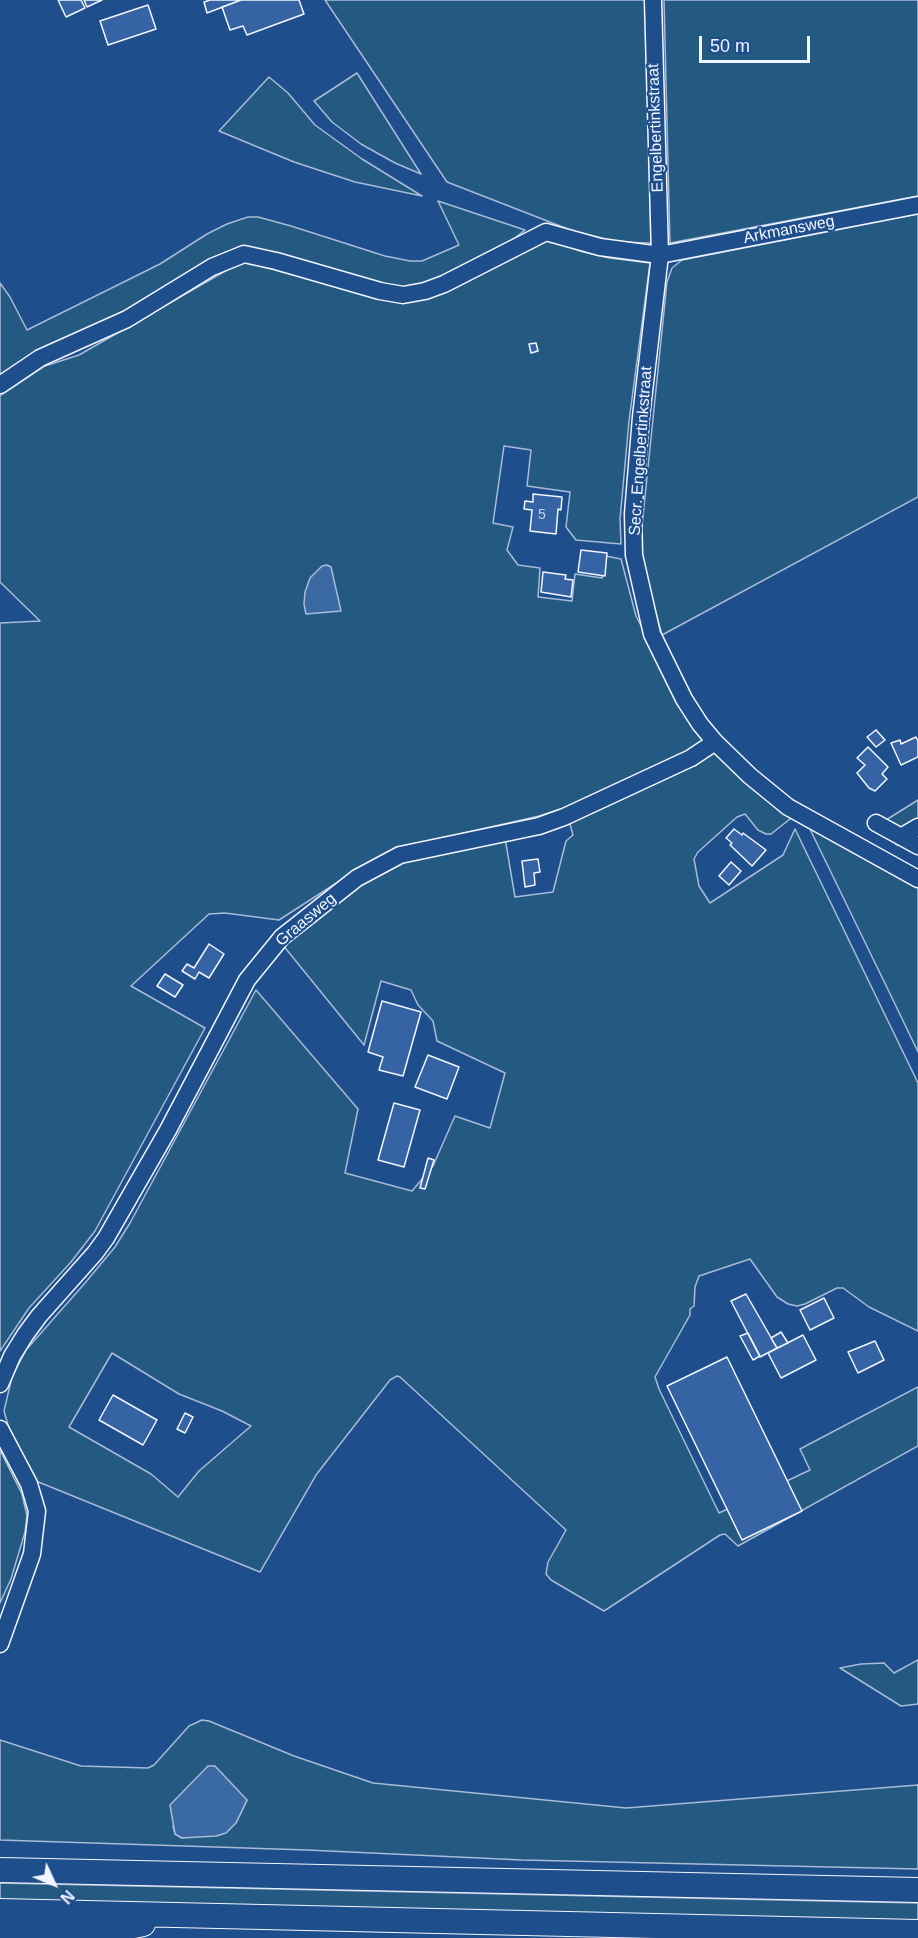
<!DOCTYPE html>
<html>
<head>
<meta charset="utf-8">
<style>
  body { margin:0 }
  #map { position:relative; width:918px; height:1938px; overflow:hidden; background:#1f4e8c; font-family:Helvetica,sans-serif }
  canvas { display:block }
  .north { position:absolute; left:24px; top:1854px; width:60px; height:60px; -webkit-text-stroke:4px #1f4e8c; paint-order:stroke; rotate:134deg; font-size:16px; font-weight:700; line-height:24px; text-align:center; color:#f2f6ff }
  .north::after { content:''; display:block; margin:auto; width:21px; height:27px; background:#f2f6ff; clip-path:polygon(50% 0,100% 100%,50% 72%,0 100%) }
  .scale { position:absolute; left:699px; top:36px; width:111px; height:27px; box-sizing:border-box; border:3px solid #f2f6ff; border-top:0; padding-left:8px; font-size:18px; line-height:21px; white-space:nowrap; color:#f2f6ff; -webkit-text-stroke:4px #1f4e8c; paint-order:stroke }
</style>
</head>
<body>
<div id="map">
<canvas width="918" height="1938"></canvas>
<div class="north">N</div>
<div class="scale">50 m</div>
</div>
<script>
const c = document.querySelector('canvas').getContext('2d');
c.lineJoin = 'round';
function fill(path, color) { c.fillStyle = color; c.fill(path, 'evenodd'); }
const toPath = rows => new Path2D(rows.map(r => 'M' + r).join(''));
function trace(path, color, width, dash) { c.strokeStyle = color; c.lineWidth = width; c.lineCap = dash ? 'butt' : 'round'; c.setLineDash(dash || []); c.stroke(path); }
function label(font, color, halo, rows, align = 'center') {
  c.font = font + ' Helvetica,sans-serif'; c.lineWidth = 4.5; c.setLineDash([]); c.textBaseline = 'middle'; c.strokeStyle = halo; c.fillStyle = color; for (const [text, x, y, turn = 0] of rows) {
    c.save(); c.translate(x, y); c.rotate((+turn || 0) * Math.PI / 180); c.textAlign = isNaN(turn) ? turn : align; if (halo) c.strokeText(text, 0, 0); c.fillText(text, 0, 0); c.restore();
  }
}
const green = toPath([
  [325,0,646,0,651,243,618,242,573,231,447,182,325,0],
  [664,0,918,0,918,196,670,243,664,0],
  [357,73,421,174,395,163,361,144,332,122,314,101,357,73],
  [269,77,288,93,315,125,362,159,422,196,355,182,294,162,219,131,269,77],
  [438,201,525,230,511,241,441,280,397,290,264,252,183,280,0,377,0,283,10,297,27,330,160,264,207,234,227,224,248,217,258,217,291,226,385,256,410,261,422,261,459,245,438,201],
  [918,214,918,497,662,635,643,567,641,536,667,282,672,268,682,260,918,214],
  [545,241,555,241,580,251,609,258,650,263,629,421,620,519,621,544,576,540,566,527,570,492,527,486,531,450,504,446,493,523,513,527,507,550,518,565,540,568,538,597,572,601,575,574,602,578,606,556,621,559,636,616,665,672,710,740,586,801,539,816,403,847,369,862,279,920,225,913,209,914,131,986,205,1028,95,1231,71,1262,29,1308,0,1351,0,623,40,621,0,582,0,396,45,366,79,355,241,262,253,264,389,300,545,241],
  [717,749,786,811,790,819,771,834,766,834,758,830,745,814,737,817,698,852,694,859,699,886,710,903,783,855,795,829,918,1083,918,1331,869,1307,843,1288,837,1288,805,1304,797,1306,788,1304,777,1297,750,1259,699,1276,695,1287,694,1306,690,1309,690,1315,655,1377,659,1389,719,1513,810,1470,800,1449,918,1387,918,1446,738,1546,725,1534,720,1535,604,1611,551,1580,546,1574,548,1562,566,1530,400,1377,397,1376,390,1380,316,1475,260,1572,31,1479,12,1439,4,1411,12,1377,26,1350,85,1283,115,1247,130,1223,256,990,358,1109,345,1173,412,1191,433,1166,455,1116,490,1128,505,1073,437,1041,433,1021,418,1005,411,990,381,981,364,1045,282,944,372,876,403,862,505,838,515,897,553,892,566,841,573,835,569,821,717,749],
  [112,1353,179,1394,222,1411,251,1426,199,1471,178,1497,151,1474,69,1427,112,1353],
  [918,800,918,818,900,829,878,825,918,800],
  [807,823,918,886,918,1052,895,1004,807,823],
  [0,1450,22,1494,27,1516,25,1532,11,1579,0,1603,0,1450],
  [918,1660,918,1704,901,1706,840,1668,861,1664,884,1663,894,1673,918,1660],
  [202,1720,209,1721,294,1756,373,1783,626,1808,918,1785,918,1869,522,1860,307,1850,0,1840,0,1740,81,1766,148,1768,154,1765,189,1726,202,1720],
  [247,1800,236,1823,191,1836,182,1838,175,1834,173,1826,247,1800],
  [0,1883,918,1903,918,1920,389,1912,0,1900,0,1883]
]);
const water = toPath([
  [327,565,331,567,341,611,306,614,304,604,305,592,310,578,322,566,327,565],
  [208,1766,215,1766,247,1800,236,1823,226,1833,216,1836,182,1838,175,1834,170,1805,208,1766]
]);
const building = toPath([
  [58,0,81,0,85,8,66,17,58,0],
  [84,0,102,0,87,7,84,0],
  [210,0,241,0,207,13,204,2,210,0],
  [241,0,299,0,304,14,247,35,243,26,230,30,222,7,241,0],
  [148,5,156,29,108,45,100,21,148,5],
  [536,343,538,351,531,353,529,344,536,343],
  [533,494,562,497,561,510,558,509,556,534,530,531,532,510,524,509,525,501,533,502,533,494],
  [581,550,607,553,605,576,578,572,581,550],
  [543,572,566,575,565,579,573,580,571,597,541,592,543,572],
  [876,730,885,740,876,747,867,737,876,730],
  [916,737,918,741,918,757,901,765,891,743,900,740,901,744,916,737],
  [868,747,888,767,882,774,887,779,875,791,869,788,857,773,865,765,857,758,868,747],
  [734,829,742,835,743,833,766,850,752,866,730,845,732,843,726,838,734,829],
  [538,859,540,872,534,873,535,885,525,887,522,861,538,859],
  [731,862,741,871,729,885,719,876,731,862],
  [209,944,224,954,209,978,199,972,195,979,182,971,187,964,194,968,209,944],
  [165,974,183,985,175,997,157,986,165,974],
  [382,1001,421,1012,403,1076,379,1070,383,1057,368,1052,382,1001],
  [428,1055,459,1067,447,1099,415,1087,428,1055],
  [394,1103,420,1110,404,1167,378,1160,394,1103],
  [428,1158,434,1160,425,1189,420,1188,428,1158],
  [746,1294,777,1348,760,1357,731,1301,746,1294],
  [824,1298,834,1318,810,1330,800,1310,824,1298],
  [781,1332,788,1343,777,1348,771,1338,781,1332],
  [748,1333,760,1356,753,1360,740,1336,748,1333],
  [803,1335,816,1360,781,1378,768,1353,803,1335],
  [875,1341,884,1360,858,1373,848,1352,875,1341],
  [727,1357,802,1511,742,1540,667,1386,727,1357],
  [113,1395,157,1420,143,1445,99,1420,113,1395],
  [185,1413,193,1417,185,1433,177,1429,185,1413]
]);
const minor = toPath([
  [653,0,660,255,641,417,633,514,634,555,652,634,684,699,700,724,715,742,750,776,788,807,918,879],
  [0,385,40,358,127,319,212,267,244,254,276,261,380,291,403,295,425,291,444,284,546,232,600,247,660,255,918,205],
  [876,823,918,846],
  [901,837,918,827],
  [0,1384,12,1356,25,1335,39,1316,95,1253,106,1238,168,1130,247,980,282,937,357,878,400,855,539,826,564,817,691,758,715,742],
  [0,1429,29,1484,37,1511,32,1554,0,1644]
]);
const highway = toPath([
  [0,1870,918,1890],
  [0,1911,918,1932],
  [0,1931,102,1933,143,1924]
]);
const numberNames = [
  ["5",542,515]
];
const streetNames = [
  ["Engelbertinkstraat",656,128,-92],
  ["Arkmansweg",789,230,-11],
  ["Secr. Engelbertinkstraat",641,451,-86],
  ["Graasweg",306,920,-40]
];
fill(green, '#245a82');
trace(green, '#a8bbd7', 1.5);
fill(water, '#3b69a3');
trace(water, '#a8bbd7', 1.5);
fill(building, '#3563a3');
trace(building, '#f2f6ff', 1.5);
trace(minor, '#f2f6ff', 19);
trace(highway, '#f2f6ff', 26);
trace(minor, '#1f4e8c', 16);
trace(highway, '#1f4e8c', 24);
label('14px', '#c3d1e8', null, numberNames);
label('16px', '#f2f6ff', '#1f4e8c', streetNames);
</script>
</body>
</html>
